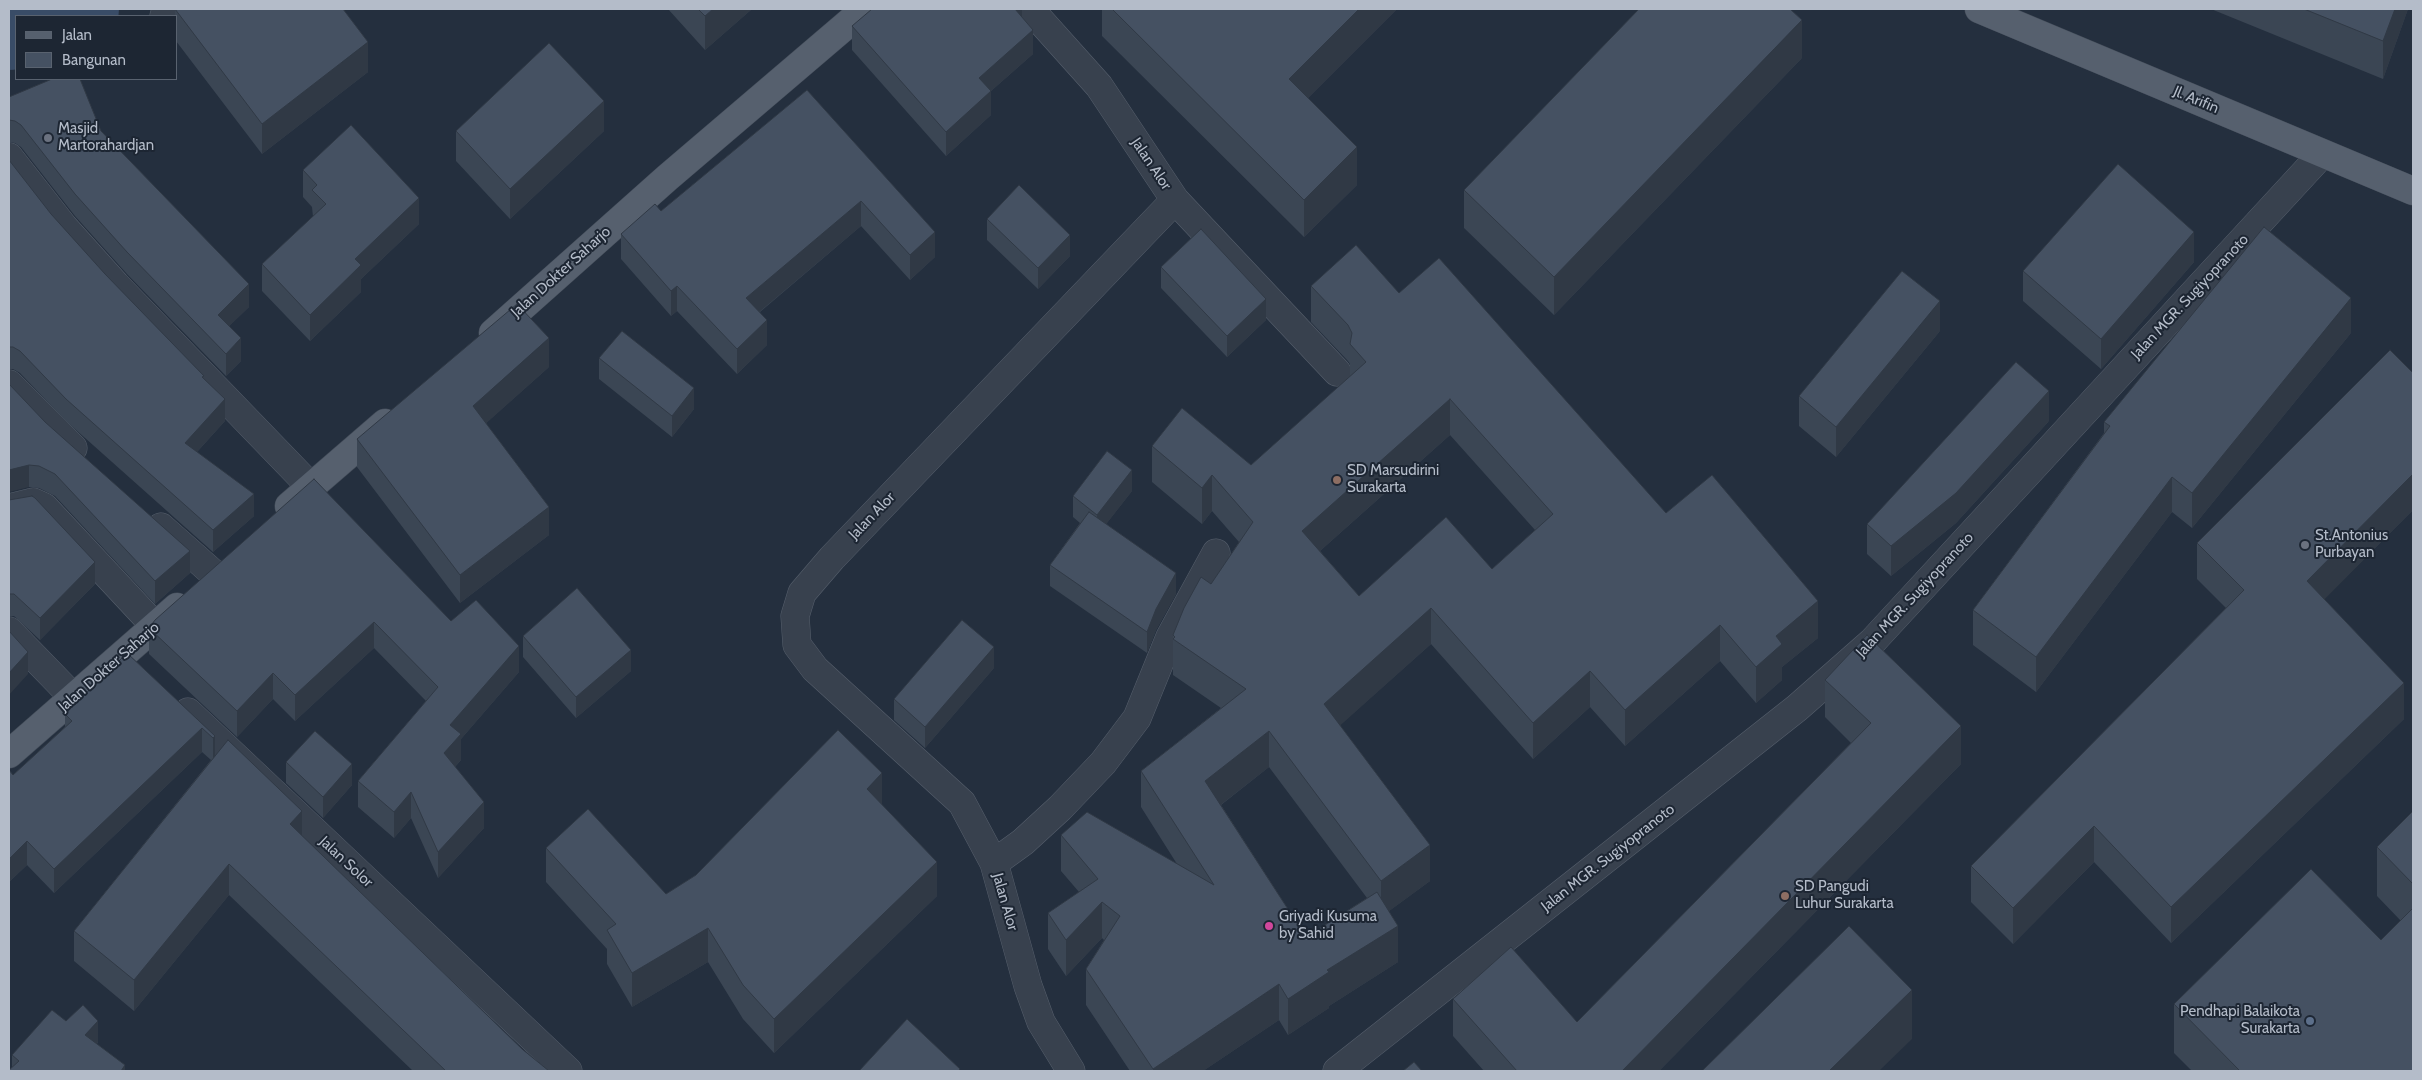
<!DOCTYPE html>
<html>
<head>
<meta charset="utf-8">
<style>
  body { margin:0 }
  #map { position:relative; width:2422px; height:1080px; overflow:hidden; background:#242f3e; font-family:Cabin,sans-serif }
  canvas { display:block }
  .frame { position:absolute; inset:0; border:10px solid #b4bcc9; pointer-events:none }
  .legend { position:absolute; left:15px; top:15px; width:162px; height:65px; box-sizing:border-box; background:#1d2633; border:1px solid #59626f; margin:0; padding:6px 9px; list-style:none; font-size:15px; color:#b4bcc9 }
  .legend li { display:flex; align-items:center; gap:10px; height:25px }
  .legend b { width:25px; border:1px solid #59626f }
</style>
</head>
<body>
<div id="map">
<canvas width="2422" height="1080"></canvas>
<div class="frame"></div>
<ul class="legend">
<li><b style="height:6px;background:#56606e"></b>Jalan</li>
<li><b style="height:14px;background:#455162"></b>Bangunan</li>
</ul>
</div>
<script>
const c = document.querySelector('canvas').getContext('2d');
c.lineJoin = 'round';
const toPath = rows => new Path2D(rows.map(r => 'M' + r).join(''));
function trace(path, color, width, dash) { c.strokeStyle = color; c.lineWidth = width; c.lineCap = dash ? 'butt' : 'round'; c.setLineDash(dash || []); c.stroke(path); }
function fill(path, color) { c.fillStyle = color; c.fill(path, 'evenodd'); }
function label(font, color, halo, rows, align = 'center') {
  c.font = font + ' Cabin,sans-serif'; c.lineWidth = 4; c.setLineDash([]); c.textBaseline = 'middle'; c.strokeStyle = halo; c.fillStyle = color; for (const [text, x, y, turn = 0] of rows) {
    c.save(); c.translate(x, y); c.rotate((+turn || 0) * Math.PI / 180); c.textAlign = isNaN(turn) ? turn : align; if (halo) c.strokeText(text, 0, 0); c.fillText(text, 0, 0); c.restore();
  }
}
const river = toPath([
  [70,16,84,9],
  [9,35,16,33]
]);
const minor = toPath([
  [1030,9,1099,86,1175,200,832,558,802,593,795,616,797,645,815,669,962,803,994,863,1028,986,1041,1022,1071,1071],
  [164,16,176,9],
  [9,157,63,226,116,285,311,487],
  [1175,200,1337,372],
  [9,384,73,448],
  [9,508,33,502,44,507,155,626],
  [161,527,214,574],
  [9,631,74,698],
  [188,712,568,1071],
  [994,863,1023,842,1060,808,1103,763,1137,718,1170,637,1216,553],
  [1337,1071,1797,708,1872,642,2322,154]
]);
const major = toPath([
  [1979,9,2413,191],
  [493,333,667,178,865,9],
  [289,506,385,423],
  [9,754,177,607]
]);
const wall = toPath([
  [175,9,368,72,262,154,176,41,176,16,175,16],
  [668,9,752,9,705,50],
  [1022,9,1022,17,1033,54,991,91,991,115,946,156,852,50,852,26],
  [1102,9,1397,9,1308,98,1357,185,1304,237,1102,36],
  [2211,9,2408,9,2383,79],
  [1802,58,1554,315,1464,228,1464,190],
  [807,90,935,257,910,280,861,226,760,312,767,345,737,374,677,311,671,316,621,259,621,234,661,211],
  [9,97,101,131,249,307,229,326,241,361,226,376,127,274,75,216,21,147,15,143,9,142],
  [456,131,604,131,510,219,456,161],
  [9,160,51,214,105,274,204,379,225,421,197,452,254,516,213,552,66,421,20,373,13,369,9,369],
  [303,170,419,224,361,279,361,292,310,341,262,291,262,264,313,217,312,207,303,197],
  [987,219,1070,256,1038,289,987,240],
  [2194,262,2101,369,2023,301,2023,271],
  [1161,267,1266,320,1227,357,1161,288],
  [1311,286,1399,293,1818,638,1782,667,1782,680,1756,703,1720,661,1625,746,1590,707,1533,759,1431,644,1340,725,1430,881,1389,911,1398,962,1329,1006,1329,1008,1288,1035,1279,1020,1203,1071,1130,1071,1086,1005,1086,969,1104,940,1102,938,1066,976,1048,949,1048,913,1079,892,1061,871,1061,835,1177,864,1141,807,1141,771,1221,708,1173,675,1173,635,1211,584,1239,542,1212,511,1202,524,1152,482,1152,446,1251,465,1350,377,1350,364,1348,361,1311,322],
  [1450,435,1535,530,1492,569,1359,596,1320,551],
  [1269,767,1367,898,1306,937,1221,805],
  [1940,331,1836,457,1799,426,1799,396],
  [2351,333,2192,528,2172,512,2036,692,1973,645,1973,610,2104,433,2104,422],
  [599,358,694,409,672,437,599,379],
  [549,367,486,423,549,535,460,603,357,467,357,439],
  [2413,373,2413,510,2324,599,2404,719,2171,943,2094,862,2013,944,1971,902,1971,866,2226,608,2197,579,2197,543],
  [9,384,190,573,155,604,55,496,39,488,29,487],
  [2049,421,1956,523,1891,576,1867,554,1867,524],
  [1132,491,1106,524,1176,594,1156,630,1147,653,1050,586,1050,565,1080,523,1073,517,1073,496],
  [9,500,95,584,40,640,14,616,9,616],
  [155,620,451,621,519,672,461,739,461,760,455,767,484,828,438,878,411,818,394,838,358,807,358,781,426,701,374,648,295,721,273,699,237,737,149,654,149,628],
  [523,636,631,671,576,718,523,657],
  [127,653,215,736,215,756,302,836,522,1049,549,1071,413,1071,229,895,134,1011,74,961,74,931,211,760,202,752,54,893,27,865,9,882,9,770,13,775,65,727,65,714],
  [994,668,925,748,894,720,894,699],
  [1825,680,1961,764,1659,1071,1484,1071,1453,1036,1453,999,1577,1022,1851,743,1825,717],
  [286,762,352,785,323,818,286,783],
  [882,805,937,896,774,1053,743,1019,708,962,632,1007,607,964,607,949,546,882,546,848,666,894],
  [2413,811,2413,1071,2192,1071,2174,1053,2174,1004,2381,940,2401,921,2377,896,2377,847],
  [66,1021,98,1042,97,1044,125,1071,12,1067,12,1055]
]);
const shadedWall = toPath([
  [713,9,752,9,705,50,705,16],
  [1014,9,1022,9,1022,24],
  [1359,9,1397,9,1289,117,1289,79],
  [2395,9,2408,9,2383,79,2383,41],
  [1802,20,1802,58,1554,315,1554,277],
  [1033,30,1033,54,991,91,991,115,946,156,946,132,979,78],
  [368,42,368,72,262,154,262,124],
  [604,101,604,131,510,219,510,189],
  [1357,147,1357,185,1304,237,1304,200],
  [419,198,419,224,361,279,361,292,310,341,310,315,355,259],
  [861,201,861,226,746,323,746,298],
  [935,232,935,257,910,280,910,255],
  [2194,232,2194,262,2101,369,2101,339],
  [1070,235,1070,256,1038,289,1038,268],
  [249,284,249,307,218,337,218,315],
  [677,286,677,311,671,316,671,291],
  [2351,298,2351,333,2192,528,2192,493],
  [1266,299,1266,320,1227,357,1227,336],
  [1940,301,1940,331,1836,457,1836,427],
  [767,320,767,345,737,374,737,349],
  [241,338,241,361,226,376,226,354],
  [549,338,549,367,473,435,473,406],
  [694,388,694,409,672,437,672,416],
  [2049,391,2049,421,1956,523,1891,576,1891,546],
  [225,399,225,421,185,465,185,443],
  [1450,399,1450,435,1302,567,1302,531],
  [29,465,29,487,9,492,9,470],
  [1132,470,1132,491,1097,536,1097,515],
  [2413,474,2413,510,2307,617,2307,581],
  [1212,475,1212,511,1202,524,1202,488],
  [2172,477,2172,512,2036,692,2036,657],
  [254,494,254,516,213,552,213,530],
  [549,507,549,535,460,603,460,575],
  [190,551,190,573,155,604,155,581],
  [95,562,95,584,40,640,40,618],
  [1176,573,1176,594,1156,630,1147,653,1147,632,1156,609],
  [1818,601,1818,638,1782,667,1782,680,1756,703,1756,667,1776,636],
  [1431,608,1431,644,1324,740,1324,704],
  [374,622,374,648,295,721,295,695],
  [1720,625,1720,661,1625,746,1625,710],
  [519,646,519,672,461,739,461,760,444,779,444,753,450,725],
  [994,647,994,668,925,748,925,727],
  [631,650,631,671,576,718,576,697],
  [28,652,28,674,9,695,9,673],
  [1590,671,1590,707,1533,759,1533,723],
  [273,673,273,699,237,737,237,711],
  [2404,683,2404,719,2171,943,2171,907],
  [1961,726,1961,764,1659,1071,1622,1071],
  [202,728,202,752,54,893,54,869],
  [1269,731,1269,767,1205,817,1205,781],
  [215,736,215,760,213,762,213,738],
  [352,764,352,785,323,818,323,797],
  [882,773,882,807,867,789],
  [411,792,411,818,394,838,394,812],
  [484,802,484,828,438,878,438,852],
  [302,811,302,841,290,824],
  [2094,826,2094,862,2013,944,2013,908],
  [27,841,27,865,9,882,9,859],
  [1430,845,1430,881,1381,917,1381,881],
  [937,862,937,896,774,1053,774,1019],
  [229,864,229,895,134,1011,134,980],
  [1102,902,1102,938,1066,976,1066,940],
  [1398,926,1398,962,1329,1006,1329,1008,1288,1035,1288,999,1327,970],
  [708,928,708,962,632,1007,632,973],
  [1279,984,1279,1020,1203,1071,1153,1071,1153,1069],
  [1912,990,1912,1039,1879,1071,1829,1071],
  [98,1021,98,1042,85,1056,85,1035],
  [125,1065,125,1071,121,1071]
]);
const building = toPath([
  [175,9,343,9,368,42,262,124,175,9],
  [698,9,713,9,705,16,698,9],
  [872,9,1015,9,1033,30,979,78,991,91,946,132,852,26,872,9],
  [1112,9,1359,9,1289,79,1357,147,1304,200,1112,9],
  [1639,9,1790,9,1802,20,1554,277,1464,190,1639,9],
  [2304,9,2395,9,2383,41,2304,9],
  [549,43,604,101,510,189,456,131,549,43],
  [52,79,80,79,101,131,249,284,218,315,241,338,226,354,127,252,75,194,21,125,15,121,9,120,9,97,52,79],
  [807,90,935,232,910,255,861,201,746,298,767,320,737,349,677,286,671,291,621,234,655,204,661,211,807,90],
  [351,125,419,198,355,259,361,265,310,315,262,264,326,204,312,190,317,185,303,170,351,125],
  [9,160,51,214,105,274,204,376,202,377,225,399,185,443,254,494,213,530,66,399,20,351,13,347,9,347,9,160],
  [2118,164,2194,232,2101,339,2023,271,2118,164],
  [1019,185,1070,235,1038,268,987,219,1019,185],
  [2264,227,2351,298,2192,493,2172,477,2036,657,1973,610,2110,426,2104,422,2264,227],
  [1201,229,1266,299,1227,336,1161,267,1201,229],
  [1356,245,1399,293,1439,258,1666,513,1712,475,1818,601,1776,636,1782,644,1756,667,1720,625,1625,710,1590,671,1533,723,1431,608,1324,704,1430,845,1381,881,1269,731,1205,781,1306,937,1377,892,1398,926,1327,970,1329,972,1288,999,1279,984,1153,1069,1086,969,1120,916,1102,902,1066,940,1048,913,1098,879,1061,835,1087,812,1214,885,1141,771,1246,689,1173,639,1175,637,1173,635,1184,608,1201,577,1211,584,1253,522,1212,475,1202,488,1152,446,1182,408,1251,465,1366,362,1350,344,1352,333,1348,325,1311,286,1356,245],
  [1450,399,1553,514,1492,569,1446,517,1359,596,1302,531,1450,399],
  [1902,271,1940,301,1836,427,1799,396,1902,271],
  [517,304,549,338,473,406,549,507,460,575,357,439,517,304],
  [622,331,694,388,672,416,599,358,622,331],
  [2390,350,2413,373,2413,474,2307,581,2404,683,2171,907,2094,826,2013,908,1971,866,2244,590,2197,543,2390,350],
  [2016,362,2049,391,1956,493,1891,546,1867,524,2016,362],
  [9,384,45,422,190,551,155,581,55,474,39,466,29,465,9,470,9,384],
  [1107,451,1132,470,1097,515,1073,496,1107,451],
  [314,479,451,621,476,600,519,646,450,725,461,734,444,753,484,802,438,852,411,792,394,812,358,781,438,687,374,622,295,695,273,673,237,711,149,628,155,620,314,479],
  [32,496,35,498,95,562,40,618,14,594,9,594,9,500,32,496],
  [1089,512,1176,573,1156,609,1147,632,1050,565,1089,512],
  [577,588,631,650,576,697,523,636,577,588],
  [962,620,994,647,925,727,894,699,962,620],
  [9,631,28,652,9,673,9,631],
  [1867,635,1961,726,1622,1071,1517,1071,1453,999,1511,947,1577,1022,1871,723,1825,680,1867,635],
  [127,653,215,736,213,738,202,728,54,869,27,841,9,859,9,770,13,775,72,721,65,714,127,653],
  [838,730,882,773,867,789,937,862,774,1019,743,985,708,928,632,973,607,930,616,924,546,848,588,809,666,894,696,875,838,730],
  [315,731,352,764,323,797,286,762,315,731],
  [228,740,302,811,290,824,522,1049,549,1071,446,1071,229,864,134,980,74,931,228,740],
  [2413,811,2413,884,2377,847,2413,811],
  [2311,869,2381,940,2413,908,2413,1071,2240,1071,2174,1004,2311,869],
  [1849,926,1912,990,1829,1071,1702,1071,1849,926],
  [83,1005,98,1021,85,1035,125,1065,121,1071,9,1071,9,1070,19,1061,12,1055,52,1010,66,1021,83,1005],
  [907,1019,960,1069,958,1071,859,1071,907,1019],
  [1414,1062,1422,1071,1403,1071,1414,1062]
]);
const markers = [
  [48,138,5,"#6b7280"],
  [1337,480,5,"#8d6e63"],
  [2305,545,5,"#6b7280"],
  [1785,896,5,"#8d6e63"],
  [1269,926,5,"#d1479c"],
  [2310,1021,5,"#5c6f8a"]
];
const streetNames = [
  ["Jl. Arifin",2196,100,23],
  ["Jalan Alor",1151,164,56],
  ["Jalan Dokter Saharjo",561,272,-42],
  ["Jalan MGR. Sugiyopranoto",2190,297,-47],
  ["Jalan Alor",872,516,-46],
  ["Jalan MGR. Sugiyopranoto",1915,595,-47],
  ["Jalan Dokter Saharjo",109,667,-41],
  ["Jalan MGR. Sugiyopranoto",1608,858,-38],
  ["Jalan Solor",346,862,43],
  ["Jalan Alor",1005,902,74]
];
const poiNames = [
  ["Masjid",58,129],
  ["Martorahardjan",58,146],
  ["SD Marsudirini",1347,471],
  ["Surakarta",1347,488],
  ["St.Antonius",2315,536],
  ["Purbayan",2315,553],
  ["SD Pangudi",1795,887],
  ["Luhur Surakarta",1795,904],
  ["Griyadi Kusuma",1279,917],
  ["by Sahid",1279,934],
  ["Pendhapi Balaikota",2300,1012,"right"],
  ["Surakarta",2300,1029,"right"]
];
trace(river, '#394c67', 70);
trace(minor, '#565f6c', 29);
trace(major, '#414a57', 29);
trace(minor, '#38414e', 28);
trace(major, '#56606e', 28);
fill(wall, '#3b4654');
fill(shadedWall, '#303945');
fill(building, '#455162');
trace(building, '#303945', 1);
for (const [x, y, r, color] of markers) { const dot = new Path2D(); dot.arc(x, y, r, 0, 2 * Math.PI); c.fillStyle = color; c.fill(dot); trace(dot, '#1d2633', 2); }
label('15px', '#b4bcc9', '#1d2633', streetNames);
label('15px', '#b4bcc9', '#1d2633', poiNames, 'left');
</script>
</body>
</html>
